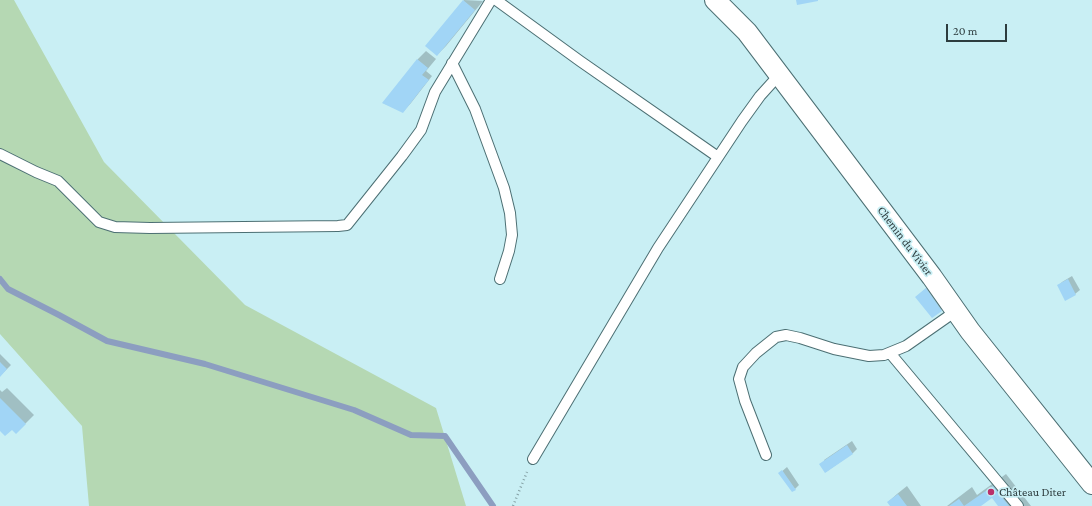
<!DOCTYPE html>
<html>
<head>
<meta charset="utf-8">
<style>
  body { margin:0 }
  #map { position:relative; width:1092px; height:506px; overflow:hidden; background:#c9eff4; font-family:"Crimson Pro",serif }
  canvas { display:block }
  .scale { position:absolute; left:946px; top:24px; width:61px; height:18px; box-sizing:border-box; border:2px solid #2d3c3e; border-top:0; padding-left:5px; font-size:12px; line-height:14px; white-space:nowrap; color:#2d3c3e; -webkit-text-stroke:3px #c9eff4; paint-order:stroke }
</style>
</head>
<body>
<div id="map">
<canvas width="1092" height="506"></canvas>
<div class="scale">20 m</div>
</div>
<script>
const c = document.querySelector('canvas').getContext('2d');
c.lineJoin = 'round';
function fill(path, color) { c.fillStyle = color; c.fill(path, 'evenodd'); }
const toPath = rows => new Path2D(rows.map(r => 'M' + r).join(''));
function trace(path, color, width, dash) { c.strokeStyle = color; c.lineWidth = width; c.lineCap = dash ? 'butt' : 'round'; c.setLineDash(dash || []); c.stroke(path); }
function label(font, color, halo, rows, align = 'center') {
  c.font = font + ' "Crimson Pro",serif'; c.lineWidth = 3.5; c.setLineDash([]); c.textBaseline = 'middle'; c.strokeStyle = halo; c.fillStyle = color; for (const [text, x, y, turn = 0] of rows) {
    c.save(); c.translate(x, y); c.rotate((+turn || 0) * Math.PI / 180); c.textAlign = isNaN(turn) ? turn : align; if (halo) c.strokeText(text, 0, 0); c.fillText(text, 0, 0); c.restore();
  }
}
const green = toPath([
  [0,0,14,0,104,162,245,305,436,408,466,506,89,506,82,426,0,334]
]);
const shadow = toPath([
  [464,0,483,1,446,46,437,55,426,46],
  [426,51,436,59,426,71,432,76,411,103,403,112,383,103,418,59],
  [1072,276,1080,290,1075,294,1058,286,1062,282],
  [930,285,946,306,933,316,916,297],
  [0,354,11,365,0,376],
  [7,388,34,415,16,433,12,429,0,430,0,390,2,392],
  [852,441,857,449,853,453,826,472,824,460],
  [787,467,799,485,795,489,780,473],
  [1006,474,1031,506,999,506,992,497,979,506,947,506,972,487,977,495],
  [907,486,921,506,891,506,888,502,897,494]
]);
const stream = toPath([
  [0,279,8,289,59,315,107,341,205,364,354,410,411,435,445,436,493,506]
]);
const building = toPath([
  [463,0,475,10,437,56,425,46],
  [796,0,818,0,818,1,797,5],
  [417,59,428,68,422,75,429,80,423,87,403,113,382,103],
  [1068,279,1076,295,1065,301,1057,285],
  [926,288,942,311,932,318,915,297],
  [0,362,7,369,0,377],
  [0,398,26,424,16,434,12,430,5,436,0,431],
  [847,445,853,454,825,473,819,464],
  [782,470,796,490,792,492,778,473],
  [993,486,1009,506,998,506,992,498,981,506,964,506],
  [898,494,907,506,890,506,887,502],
  [959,499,964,506,949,506]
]);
const path = toPath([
  [513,506,527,472]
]);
const service = toPath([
  [496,0,580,61,718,157],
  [452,63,475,109,504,188,510,213,512,235,509,251,500,279],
  [0,154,36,172,58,181,99,222,115,227,150,228,338,226,347,225,402,156,421,130,435,92,491,0],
  [890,353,1018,506],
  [766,455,745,401,739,379,743,367,756,353,776,337,786,335,800,338,834,349,869,356,884,355,906,346,956,311],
  [533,459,658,248,742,121,760,96,779,75]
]);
const minor = toPath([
  [715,0,747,32,932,277,970,331,1092,484]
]);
const markers = [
  [991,492,4,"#ba306b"]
];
const streetNames = [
  ["Chemin du Vivier",905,241,53]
];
const poiNames = [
  ["Château Diter",999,492]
];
fill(green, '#b5d8b3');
fill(shadow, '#0003');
trace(stream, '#8c9ec0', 6);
fill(building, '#a1d5f6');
trace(service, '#4c6f73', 12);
trace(minor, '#4c6f73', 22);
trace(path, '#85a1a5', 2.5, [1, 3]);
trace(service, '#fff', 10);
trace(minor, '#fff', 20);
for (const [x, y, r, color] of markers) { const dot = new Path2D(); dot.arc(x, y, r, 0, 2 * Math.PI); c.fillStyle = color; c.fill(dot); trace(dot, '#c9eff4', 1.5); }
label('12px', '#2d3c3e', '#c9eff4', streetNames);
label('12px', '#2d3c3e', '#c9eff4', poiNames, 'left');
</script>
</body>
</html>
